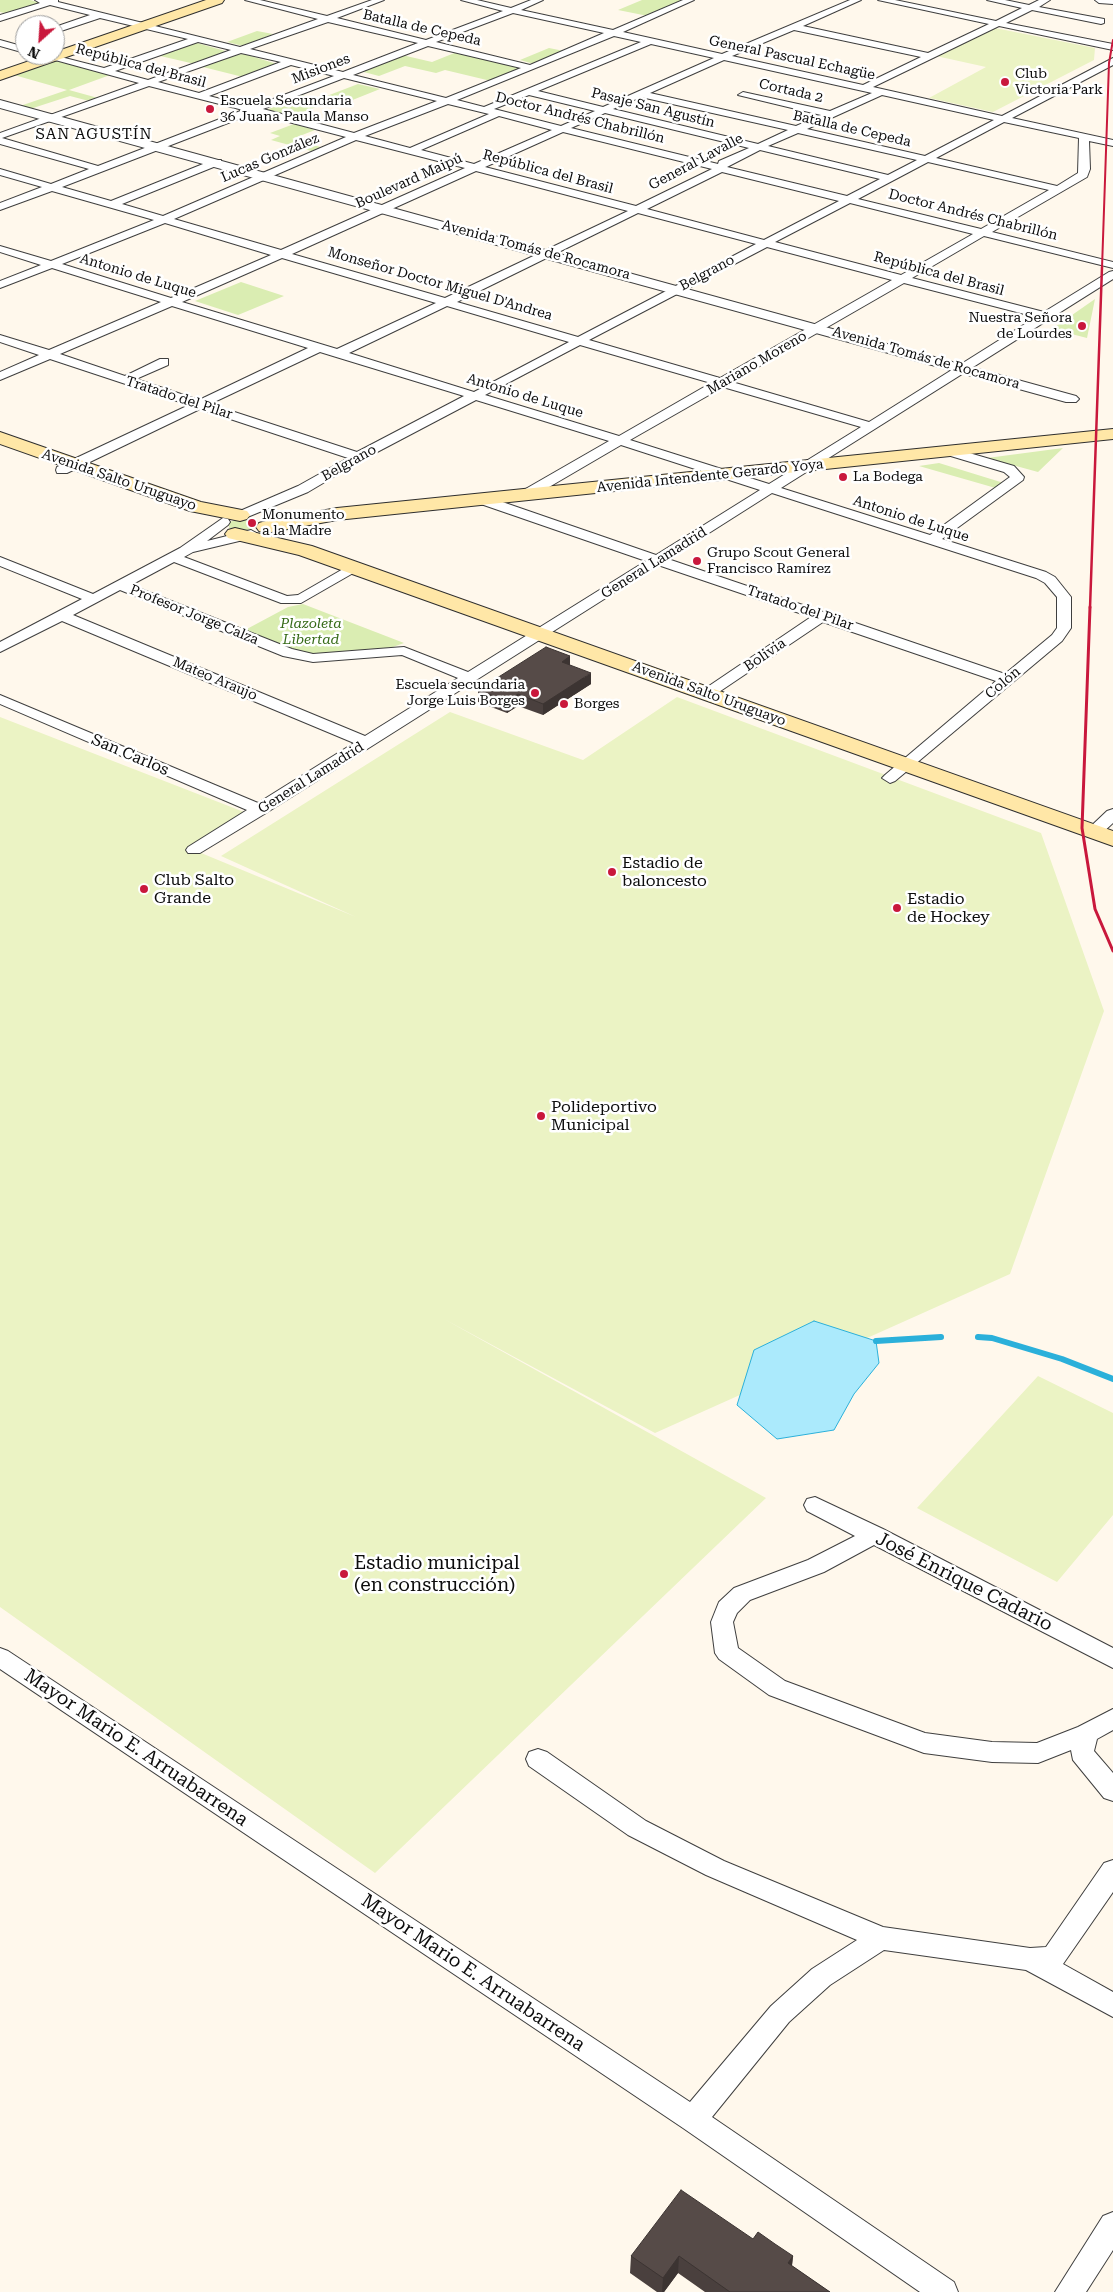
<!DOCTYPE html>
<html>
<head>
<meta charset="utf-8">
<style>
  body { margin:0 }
  #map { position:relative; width:1113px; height:2292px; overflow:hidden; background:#fff8ec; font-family:"Roboto Serif",serif }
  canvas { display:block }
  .north { position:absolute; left:15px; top:15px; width:50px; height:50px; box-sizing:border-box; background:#fff; border:1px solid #9e9e9e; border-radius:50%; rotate:206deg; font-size:14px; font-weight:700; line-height:20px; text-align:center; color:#0c0c0c }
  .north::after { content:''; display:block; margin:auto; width:18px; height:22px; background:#c9183c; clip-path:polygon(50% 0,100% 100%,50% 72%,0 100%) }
</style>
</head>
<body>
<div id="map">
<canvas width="1113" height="2292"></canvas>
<div class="north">N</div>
</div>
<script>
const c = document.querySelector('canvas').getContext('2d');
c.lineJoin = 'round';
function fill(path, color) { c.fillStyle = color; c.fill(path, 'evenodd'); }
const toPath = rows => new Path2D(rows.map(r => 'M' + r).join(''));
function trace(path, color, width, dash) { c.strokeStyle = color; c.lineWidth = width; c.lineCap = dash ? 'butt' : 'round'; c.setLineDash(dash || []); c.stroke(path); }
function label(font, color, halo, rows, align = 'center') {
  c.font = font + ' "Roboto Serif",serif'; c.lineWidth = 5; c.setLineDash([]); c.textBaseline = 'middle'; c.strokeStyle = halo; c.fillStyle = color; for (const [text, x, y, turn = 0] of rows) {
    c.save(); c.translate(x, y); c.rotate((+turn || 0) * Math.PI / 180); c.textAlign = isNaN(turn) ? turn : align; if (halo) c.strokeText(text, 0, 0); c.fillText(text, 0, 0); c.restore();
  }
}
const green = toPath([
  [0,0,30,0,42,3,9,14,0,12],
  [642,0,687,0,648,16,618,10],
  [257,31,273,34,243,46,227,42],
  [189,43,197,43,229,52,195,64,156,55],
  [549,48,564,51,534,64,520,60],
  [457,52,523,67,491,81,445,70,436,73,405,66,379,76,360,71,402,55,432,62],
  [244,54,277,64,243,77,203,67,235,55],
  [56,61,110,75,69,90,98,98,89,101,70,96,30,109,20,106,67,90,14,75],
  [358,84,380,89,340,105,329,102,290,117,264,111,302,95,319,99],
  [294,124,315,130,292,139,324,148,315,152,271,140,280,136,270,133],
  [241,282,284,296,238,315,195,301],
  [1095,299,1087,338,1052,329],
  [1063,448,1038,472,987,458],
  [939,463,1007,484,999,489,919,466],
  [247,517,258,521,258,527,247,531,229,528,229,522],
  [303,604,404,643,393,647,351,653,310,656,245,630,288,607]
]);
const pitch = toPath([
  [995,28,1095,48,1094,60,993,112,929,98,986,67,936,56],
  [677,697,1041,833,1104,1011,1010,1274,655,1433,444,1319,766,1498,375,1873,0,1607,0,717,244,812,189,848,356,917,221,856,450,712,583,760],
  [1038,1376,1113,1413,1113,1515,1057,1582,917,1508]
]);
const water = toPath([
  [814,1321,876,1341,879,1363,854,1394,834,1430,777,1439,737,1405,754,1350,814,1321]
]);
const stream = toPath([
  [978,1337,992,1338,1062,1359,1113,1379],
  [876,1341,941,1337]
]);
const minor = toPath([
  [35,0,58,0,58,2,240,47,318,19,245,0,260,0,327,16,372,0,384,0,337,18,426,40,503,11,461,0,477,0,511,8,531,0,543,0,521,10,613,30,683,0,694,0,623,32,722,54,850,0,861,0,803,26,928,53,989,24,878,0,895,0,996,21,1022,8,987,0,1005,0,1029,5,1039,0,1050,0,1039,7,1104,19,1104,23,1101,24,1032,10,1006,23,1113,44,1113,50,999,26,873,87,1002,116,1113,58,1113,65,1012,118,1113,140,1113,146,1089,141,1090,169,1087,177,992,232,1113,262,1113,268,984,236,912,278,1044,312,1109,272,1113,271,1113,279,781,488,930,535,1010,477,1004,472,944,454,942,451,944,448,952,448,1014,466,1024,477,1023,480,942,539,1046,572,1055,577,1071,597,1071,628,1062,641,895,781,890,783,882,778,885,775,996,681,823,622,713,696,703,696,701,693,703,690,811,617,658,565,266,813,200,853,188,853,186,850,188,847,247,810,0,704,0,695,258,803,354,743,62,621,0,652,0,642,82,599,0,566,0,557,93,594,180,548,223,518,228,519,230,522,228,525,207,541,251,530,258,534,256,537,193,552,184,557,287,596,298,595,350,565,355,564,362,568,301,603,281,603,174,562,131,585,292,649,313,654,404,647,468,672,646,561,475,502,473,499,475,496,485,496,656,555,760,490,621,445,532,497,522,497,520,494,522,491,609,441,476,400,362,460,308,492,245,518,240,517,238,514,240,511,298,486,348,458,200,409,67,473,57,473,56,470,57,467,189,405,50,359,0,380,0,372,39,355,0,342,0,335,49,350,161,302,52,268,0,288,0,281,41,265,0,252,0,246,51,261,154,220,52,191,0,210,0,203,42,187,0,175,0,169,51,184,89,169,0,144,0,133,139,83,37,55,53,55,104,68,188,39,100,18,55,33,55,27,90,15,50,5,0,21,0,15,40,3,35,0],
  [513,13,604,33,530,65,436,42,513,13],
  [328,22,418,43,343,72,250,49,328,22],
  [794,30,921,57,863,85,732,56,794,30],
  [614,36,641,42,484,107,457,100,614,36],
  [198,42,231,50,148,80,115,71,198,42],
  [651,44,714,58,603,107,538,91,651,44],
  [428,46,521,68,446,98,353,75,428,46],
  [241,53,281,62,199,93,158,82,241,53],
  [724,60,872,93,830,111,743,92,738,95,821,115,796,126,650,93,724,60],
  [291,65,334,76,252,107,209,96,291,65],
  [344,78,437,101,354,133,263,109,344,78],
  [149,86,243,110,98,166,2,138,149,86],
  [529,95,595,111,561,126,494,109,529,95],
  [882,95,994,120,925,156,807,129,882,95],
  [641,97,788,130,758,144,613,109,641,97],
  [448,104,489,114,410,148,365,136,448,104],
  [254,113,346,137,163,216,122,204,221,164,221,160,213,160,111,201,62,187,254,113],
  [605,113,749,148,719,161,718,164,571,128,605,113],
  [499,116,552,130,474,164,421,150,499,116],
  [1004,122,1079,138,1078,173,1057,186,936,158,1004,122],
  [563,132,712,169,636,206,485,167,563,132],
  [798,133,917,160,888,175,768,146,798,133],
  [356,140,465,168,281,250,174,219,356,140],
  [760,150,880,179,847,196,727,167,760,150],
  [928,162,1049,190,981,229,858,199,928,162],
  [476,171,628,211,445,298,292,254,476,171],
  [722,172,839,201,764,240,647,209,722,172],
  [850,203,973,234,901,275,775,242,850,203],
  [638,213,756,244,578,337,457,302,638,213],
  [165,223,271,255,171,298,62,264,165,223],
  [767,247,892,280,720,378,589,340,767,247],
  [282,258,436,303,337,349,182,302,282,258],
  [904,283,1036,317,869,422,732,382,904,283],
  [172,306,308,348,199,400,136,379,168,365,168,359,160,359,125,376,60,354,172,306],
  [447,306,569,342,474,392,349,353,447,306],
  [580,345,711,383,619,436,485,395,580,345],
  [320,352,333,356,464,396,357,452,210,404,320,352],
  [723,387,861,427,769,484,630,440,723,387],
  [772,493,1036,578,1045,583,1057,597,1057,628,1052,635,1005,674,668,559,772,493],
  [120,590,283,656,313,662,402,655,458,678,365,736,73,615,120,590],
  [1095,0,1113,0,1113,4,1099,3,1095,0],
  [0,40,25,47,25,53,0,46,0,40],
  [1113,809,1113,823,1100,835,1088,835,1086,832,1088,829,1107,811,1113,809],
  [815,1497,883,1529,1113,1648,1113,1668,874,1545,824,1572,750,1600,737,1613,733,1622,738,1648,785,1681,925,1733,992,1742,1037,1743,1078,1727,1113,1709,1113,1730,1097,1739,1094,1751,1113,1773,1113,1801,1104,1798,1073,1760,1071,1750,1038,1763,992,1762,924,1753,769,1695,719,1659,715,1653,711,1622,719,1602,734,1588,808,1560,855,1536,807,1511,804,1505,807,1499,815,1497],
  [0,1648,8,1651,690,2102,771,2006,812,1969,857,1940,706,1875,628,1835,529,1766,526,1759,529,1752,538,1749,547,1752,646,1821,724,1861,883,1927,1030,1948,1046,1947,1104,1863,1113,1860,1113,1892,1063,1964,1113,1992,1113,2017,1026,1970,884,1950,830,1985,789,2022,712,2117,954,2282,958,2292,920,2292,683,2128,0,1669,0,1648],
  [1113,2212,1113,2250,1086,2292,1055,2292,1103,2216,1113,2212]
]);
const tertiary = toPath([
  [0,100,1076,396,1079,399,1076,402,1066,402,0,108,0,100]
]);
const secondary = toPath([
  [206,0,224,0,222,3,0,80,0,71,47,55,55,55,55,52,206,0],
  [1113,429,1113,439,337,520,266,533,259,531,256,527,259,523,266,521,337,508,1113,429],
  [0,432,201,502,247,511,250,515,247,519,240,521,190,511,0,444,0,432],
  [235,528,312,546,1113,831,1113,846,299,555,228,538,225,534,228,530,235,528]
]);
const railFar2 = toPath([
  [1102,268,1109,63,1113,40]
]);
const railFar1 = toPath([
  [1090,608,1102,267]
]);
const rail = toPath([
  [1090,607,1082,828,1095,909,1113,951]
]);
const wall = toPath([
  [570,656,570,665,591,684,543,715,518,706,507,713,478,702,478,690],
  [753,2239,793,2256,792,2266,830,2292,705,2292,678,2273,664,2292,657,2292,630,2273,631,2256]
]);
const shadedWall = toPath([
  [570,656,570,668,562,662],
  [591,673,591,684,543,715,543,704],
  [518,694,518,706,507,713,507,701],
  [679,2256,678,2273,664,2292,662,2292,663,2278],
  [793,2256,791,2273,788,2263]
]);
const building = toPath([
  [546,647,570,656,562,662,591,673,543,704,518,694,507,701,478,690,546,647],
  [681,2190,753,2239,758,2232,775,2244,793,2256,788,2263,830,2292,730,2292,679,2256,663,2278,631,2256,681,2190]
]);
const markers = [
  [1005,82,5,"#c9183c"],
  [210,109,5,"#c9183c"],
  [1082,326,5,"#c9183c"],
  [843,477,5,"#c9183c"],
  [252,523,5,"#c9183c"],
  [697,561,5,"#c9183c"],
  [535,693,5,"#c9183c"],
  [564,704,5,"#c9183c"],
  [612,872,5,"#c9183c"],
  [144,889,5,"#c9183c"],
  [897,908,5,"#c9183c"],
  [541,1116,5,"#c9183c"],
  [344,1574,5,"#c9183c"]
];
const farStreetnames = [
  ["Batalla de Cepeda",422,28,13],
  ["General Pascual Echagüe",792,58,12],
  ["República del Brasil",141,66,15],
  ["Misiones",321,69,-21],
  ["Cortada 2",791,91,13],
  ["Pasaje San Agustín",653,108,14],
  ["Doctor Andrés Chabrillón",580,118,14],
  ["Batalla de Cepeda",852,129,13],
  ["Lucas González",270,158,-23],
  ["General Lavalle",696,162,-28],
  ["República del Brasil",548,172,15],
  ["Boulevard Maipú",409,181,-24],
  ["Doctor Andrés Chabrillón",973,215,14],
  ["Avenida Tomás de Rocamora",536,250,15],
  ["Belgrano",707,273,-28],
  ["República del Brasil",939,274,15],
  ["Antonio de Luque",138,276,17],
  ["Monseñor Doctor Miguel D'Andrea",440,284,16],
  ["Avenida Tomás de Rocamora",926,358,16],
  ["Mariano Moreno",757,363,-30],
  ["Antonio de Luque",525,396,17],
  ["Tratado del Pilar",179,398,18],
  ["Belgrano",349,463,-29],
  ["Avenida Intendente Gerardo Yoya",710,476,-6],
  ["Avenida Salto Uruguayo",119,480,19],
  ["Antonio de Luque",911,519,18],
  ["General Lamadrid",654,563,-32],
  ["Tratado del Pilar",800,608,19],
  ["Profesor Jorge Calza",194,615,22],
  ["Bolivia",765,655,-34],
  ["Mateo Araujo",215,679,23],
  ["Colón",1003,683,-40],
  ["Avenida Salto Uruguayo",709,694,20],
  ["General Lamadrid",311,778,-32]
];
const farPoinames = [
  ["Club",1015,74],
  ["Victoria Park",1015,90],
  ["Escuela Secundaria",220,101],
  ["36 Juana Paula Manso",220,117],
  ["Nuestra Señora",1072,318,"right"],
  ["de Lourdes",1072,334,"right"],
  ["La Bodega",853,477],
  ["Monumento",262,515],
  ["a la Madre",262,531],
  ["Grupo Scout General",707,553],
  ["Francisco Ramírez",707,569],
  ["Escuela secundaria",525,685,"right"],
  ["Jorge Luis Borges",525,701,"right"],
  ["Borges",574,704]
];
const farParknames = [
  ["Plazoleta",311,624],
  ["Libertad",311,640]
];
const farNeighbourhoodnames = [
  ["SAN AGUSTÍN",94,135]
];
const streetNames = [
  ["San Carlos",130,755,23]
];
const poiNames = [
  ["Estadio de",622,863],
  ["baloncesto",622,881],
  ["Club Salto",154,880],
  ["Grande",154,898],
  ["Estadio",907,899],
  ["de Hockey",907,917],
  ["Polideportivo",551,1107],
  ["Municipal",551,1125]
];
const nearPoinames = [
  ["Estadio municipal",354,1563],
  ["(en construcción)",354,1585]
];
const nearStreetnames = [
  ["José Enrique Cadario",964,1582,27],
  ["Mayor Mario E. Arruabarrena",136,1748,34],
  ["Mayor Mario E. Arruabarrena",473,1973,34]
];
fill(green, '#daedb2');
fill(pitch, '#ebf3c4');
fill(water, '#abeafc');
trace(water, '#2bb0da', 1);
trace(stream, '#2bb0da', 6);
trace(minor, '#3f3f3f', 2);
trace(tertiary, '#3f3f3f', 2);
trace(secondary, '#2e2e2e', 2);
fill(minor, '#fff');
fill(tertiary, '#fff');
fill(secondary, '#ffe7a7');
trace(railFar2, '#c9183c', 2);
trace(railFar1, '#c9183c', 2.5);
trace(rail, '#c9183c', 3);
fill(wall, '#4a403e');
fill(shadedWall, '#3c3432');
fill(building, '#564b48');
trace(building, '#3c3432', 1);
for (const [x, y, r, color] of markers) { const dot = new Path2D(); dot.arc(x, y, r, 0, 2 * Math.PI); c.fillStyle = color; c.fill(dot); trace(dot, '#fff', 2); }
label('14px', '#0c0c0c', '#fff', farStreetnames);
label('14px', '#0c0c0c', '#fff', farPoinames, 'left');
label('italic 14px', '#356a17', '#fff', farParknames);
c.letterSpacing = '1px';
label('15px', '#0c0c0c', '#fff', farNeighbourhoodnames);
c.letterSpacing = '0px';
label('16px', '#0c0c0c', '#fff', streetNames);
label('16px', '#0c0c0c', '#fff', poiNames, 'left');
label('19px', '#0c0c0c', '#fff', nearPoinames, 'left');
label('19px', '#0c0c0c', '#fff', nearStreetnames);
</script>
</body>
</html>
